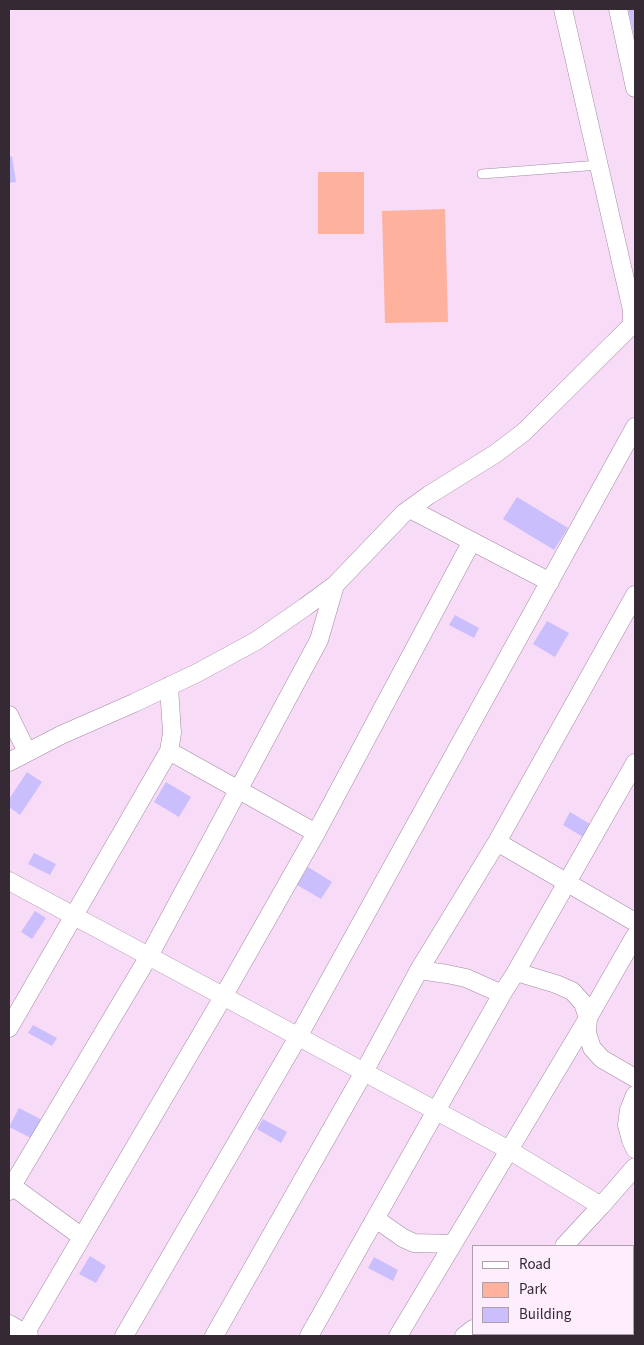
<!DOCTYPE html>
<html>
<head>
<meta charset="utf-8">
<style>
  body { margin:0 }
  #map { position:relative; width:644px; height:1345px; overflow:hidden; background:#f8dcf7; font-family:"Source Sans 3",sans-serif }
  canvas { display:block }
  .frame { position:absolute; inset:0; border:10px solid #352a34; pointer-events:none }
  .legend { position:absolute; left:472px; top:1245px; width:162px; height:90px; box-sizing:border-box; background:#feedfd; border:1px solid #ae9fad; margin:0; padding:6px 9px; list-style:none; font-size:15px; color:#352a34 }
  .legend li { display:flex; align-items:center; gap:10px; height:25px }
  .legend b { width:25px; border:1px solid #ae9fad }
</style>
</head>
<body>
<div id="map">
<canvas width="644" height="1345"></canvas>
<div class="frame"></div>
<ul class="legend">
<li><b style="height:6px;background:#fff"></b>Road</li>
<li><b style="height:14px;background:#feb19c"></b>Park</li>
<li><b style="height:14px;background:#cabefd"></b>Building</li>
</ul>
</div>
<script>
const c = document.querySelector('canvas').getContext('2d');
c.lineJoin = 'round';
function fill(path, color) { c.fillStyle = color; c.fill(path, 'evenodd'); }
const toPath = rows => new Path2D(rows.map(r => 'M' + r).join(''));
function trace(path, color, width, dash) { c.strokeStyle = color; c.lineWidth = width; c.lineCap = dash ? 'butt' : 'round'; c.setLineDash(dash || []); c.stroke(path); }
const green = toPath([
  [318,172,364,172,364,234,318,234],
  [445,209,448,322,385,323,382,211]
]);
const building = toPath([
  [628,9,635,9,635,36,634,36],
  [12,156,16,182,9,183,9,157],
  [517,497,568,528,554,550,503,519],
  [455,615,479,628,474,638,449,625],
  [547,621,569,633,555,657,533,644],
  [27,772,42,782,20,815,9,807,9,799],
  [166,782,191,797,179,817,154,802],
  [570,812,595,827,588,840,563,825],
  [34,853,56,864,50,875,28,864],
  [308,867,332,882,321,899,297,885],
  [35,911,46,918,32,939,21,932],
  [33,1025,57,1038,52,1046,28,1033],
  [19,1108,44,1121,35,1140,9,1127],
  [263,1119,287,1132,281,1143,257,1129],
  [90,1256,106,1266,96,1283,79,1274],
  [374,1257,398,1270,393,1281,368,1268]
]);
const lane = toPath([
  [482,174,599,165]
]);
const street = toPath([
  [618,9,635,88],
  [410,509,550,582],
  [9,715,27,752],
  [9,762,61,735,134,703,197,673,256,641,305,607,335,585,404,513,429,495,495,454,524,432,632,325,632,310,563,9],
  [316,833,472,541],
  [497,842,635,922],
  [9,881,509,1150,601,1206,635,1167],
  [419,970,447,974,466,978,502,994],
  [516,972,556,984,572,991,583,1003,588,1018,587,1033,592,1048,602,1059,635,1078],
  [9,1028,169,751,172,733,169,686],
  [635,1095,629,1110,627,1125,631,1140,635,1149],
  [12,1186,82,1237],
  [9,1191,149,956,319,640,335,585],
  [376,1219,403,1238,414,1243,453,1244],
  [564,1246,601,1206],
  [9,1324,29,1336],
  [633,1328,635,1330],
  [25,1334,223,997,316,833,169,751],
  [124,1336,298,1037,635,427],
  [214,1336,364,1072,419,970,497,842,635,595],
  [309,1336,502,994,516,972,635,763],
  [398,1336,588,1018,635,936],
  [464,1336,473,1329]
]);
fill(green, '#feb19c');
fill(building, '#cabefd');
trace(lane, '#a288a1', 10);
trace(street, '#a288a1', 19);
trace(lane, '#fff', 9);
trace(street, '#fff', 18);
</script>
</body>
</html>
